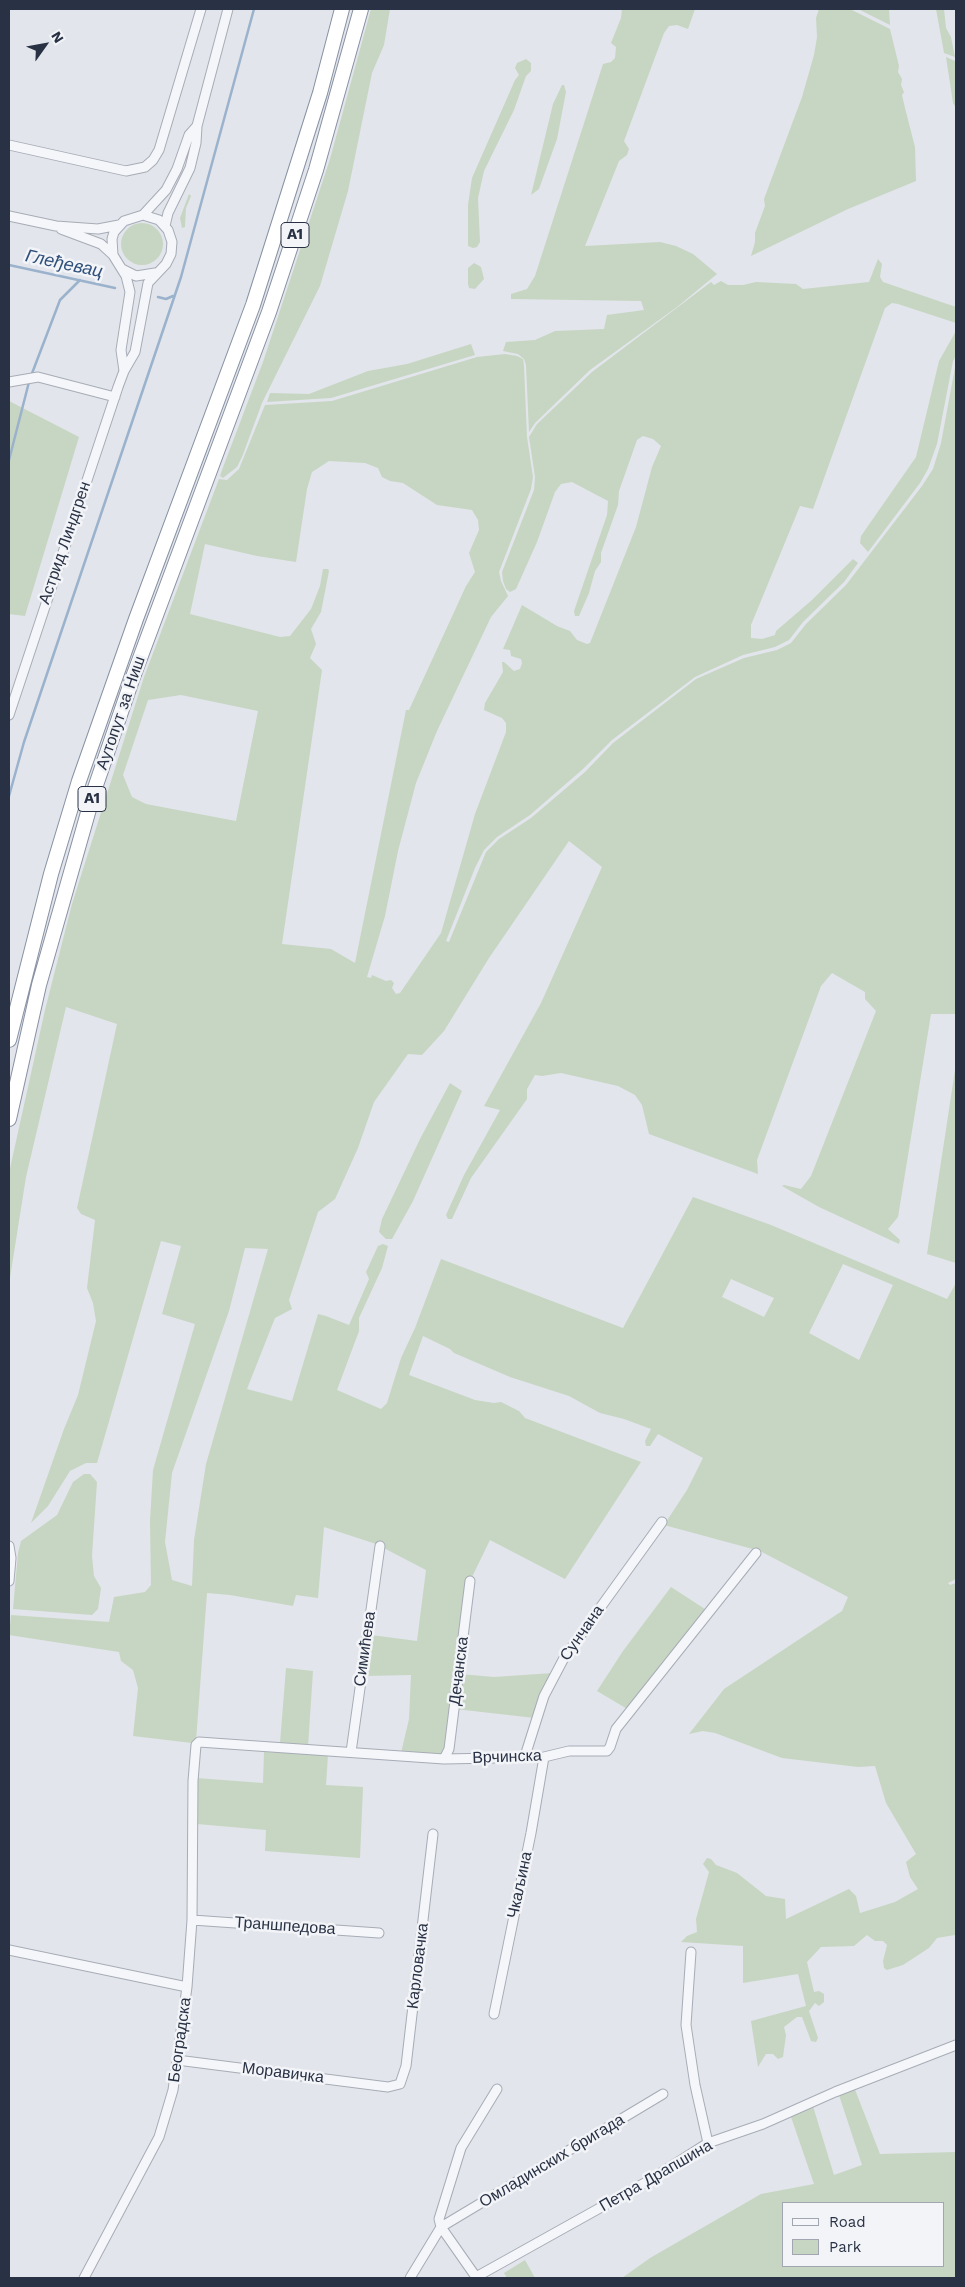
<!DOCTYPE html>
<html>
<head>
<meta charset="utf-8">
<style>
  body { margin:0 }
  #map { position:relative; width:965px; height:2287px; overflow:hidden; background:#e2e5eb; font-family:"Work Sans",sans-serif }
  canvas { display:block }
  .frame { position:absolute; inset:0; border:10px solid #293244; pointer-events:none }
  .legend { position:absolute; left:782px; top:2202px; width:162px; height:65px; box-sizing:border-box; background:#f2f4f8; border:1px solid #a2a6b0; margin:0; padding:6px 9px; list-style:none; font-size:15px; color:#293244 }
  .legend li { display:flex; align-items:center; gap:10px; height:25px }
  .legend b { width:25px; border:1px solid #a2a6b0 }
  .north { position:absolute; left:20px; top:20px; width:50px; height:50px; -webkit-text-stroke:4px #f2f4f8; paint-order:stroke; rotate:58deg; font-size:14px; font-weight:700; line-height:20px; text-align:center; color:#293244 }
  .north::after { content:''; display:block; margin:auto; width:18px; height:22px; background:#293244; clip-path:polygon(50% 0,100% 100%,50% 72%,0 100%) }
</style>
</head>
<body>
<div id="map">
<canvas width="965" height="2287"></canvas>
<div class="frame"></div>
<ul class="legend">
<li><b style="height:6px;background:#f5f6f9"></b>Road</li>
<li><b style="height:14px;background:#c7d6c2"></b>Park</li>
</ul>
<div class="north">N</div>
</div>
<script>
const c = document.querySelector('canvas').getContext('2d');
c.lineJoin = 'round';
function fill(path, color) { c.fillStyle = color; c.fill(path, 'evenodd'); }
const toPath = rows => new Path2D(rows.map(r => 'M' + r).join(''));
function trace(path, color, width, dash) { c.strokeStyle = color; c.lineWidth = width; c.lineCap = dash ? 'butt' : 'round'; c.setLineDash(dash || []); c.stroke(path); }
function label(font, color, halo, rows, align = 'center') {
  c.font = font + ' "Work Sans",sans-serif'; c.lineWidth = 5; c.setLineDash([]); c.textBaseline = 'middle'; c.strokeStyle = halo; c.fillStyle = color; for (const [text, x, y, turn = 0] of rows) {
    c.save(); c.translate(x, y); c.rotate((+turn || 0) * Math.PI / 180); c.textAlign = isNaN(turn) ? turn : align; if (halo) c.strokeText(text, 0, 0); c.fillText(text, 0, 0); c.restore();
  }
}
const green = toPath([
  [371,9,390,9,384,45,372,73,348,191,320,286,262,403,242,457,237,467,223,478,220,476,222,470,263,362,330,159],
  [622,9,695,9,688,29,677,25,669,26,664,33,624,141,629,149,627,155,619,161,585,246,660,242,676,246,693,254,717,274,677,307,590,370,535,423,529,432,526,365,524,359,518,354,503,351,506,342,535,340,555,331,604,329,607,315,644,310,641,301,511,299,511,294,527,289,535,276,603,64,611,62,615,58,616,47,611,43,621,18],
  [819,9,850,9,890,29,899,66,898,72,902,79,901,85,904,92,902,95,905,108,915,147,916,181,848,209,751,256,755,242,755,233,765,206,764,199,802,97,814,55,817,37,816,18],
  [858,9,889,9,890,25],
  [936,9,944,9,946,28,951,37,955,57,944,53],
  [946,57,955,61,956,66,956,108,953,103],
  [526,59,531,63,531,71,526,76,514,110,484,171,478,198,480,242,477,247,473,248,468,246,468,205,472,178,515,80,519,75,515,68,517,63],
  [562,85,564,85,566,92,557,139,539,189,531,195,553,104],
  [189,194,191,196,186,208,185,227,182,228,180,218],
  '121 244a21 21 0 1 1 42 0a21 21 0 1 1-42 0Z',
  [878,259,882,264,880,277,883,282,956,307,956,323,898,304,892,303,885,308,813,509,800,506,751,625,751,638,762,639,775,635,776,631,812,600,853,559,858,563,844,582,803,622,789,640,775,647,743,655,695,677,612,740,583,769,530,815,497,837,484,850,475,868,446,941,449,942,486,852,499,839,531,818,585,772,613,743,696,679,744,658,777,650,791,643,806,624,846,585,922,486,933,469,941,443,956,362,956,1014,931,1014,898,1217,888,1229,900,1240,899,1244,819,1207,782,1186,784,1185,801,1189,811,1176,876,1011,865,999,865,992,832,973,821,986,757,1160,758,1174,649,1134,642,1105,635,1095,618,1086,561,1073,542,1076,535,1075,527,1089,527,1099,471,1178,452,1219,448,1219,446,1215,464,1175,500,1110,484,1106,541,1003,602,867,569,841,489,958,444,1031,422,1055,408,1054,374,1102,358,1148,335,1199,318,1212,289,1300,292,1309,275,1318,247,1389,292,1401,318,1314,326,1316,349,1325,369,1279,366,1272,378,1246,383,1244,388,1246,382,1268,359,1318,359,1331,337,1390,381,1409,387,1403,401,1358,415,1328,441,1259,623,1328,693,1197,771,1225,947,1299,956,1283,956,1579,948,1583,950,1585,956,1583,956,1938,955,1935,937,1938,929,1948,903,1965,887,1970,884,1968,883,1961,887,1945,883,1941,875,1941,867,1935,854,1946,821,1947,807,1962,814,1992,819,1991,824,1994,824,2002,819,2006,815,2003,809,2011,818,2038,816,2042,811,2041,802,2017,797,2017,784,2027,786,2035,783,2057,778,2059,773,2054,766,2054,758,2067,751,2021,806,2006,798,1974,743,1983,743,1946,681,1942,687,1936,697,1932,696,1919,709,1872,703,1864,707,1858,711,1859,716,1865,737,1873,766,1896,785,1899,786,1919,849,1889,856,1896,860,1913,895,1902,918,1889,910,1877,906,1862,916,1854,886,1803,875,1766,858,1767,782,1758,715,1733,703,1731,689,1734,724,1689,842,1611,848,1597,760,1551,664,1525,687,1490,703,1458,658,1434,650,1446,646,1446,645,1441,651,1429,624,1419,600,1413,569,1396,510,1377,454,1353,450,1349,423,1336,409,1375,475,1400,494,1403,501,1402,519,1411,525,1418,641,1462,565,1579,490,1540,472,1577,469,1576,447,1748,443,1757,401,1753,409,1719,411,1675,365,1676,371,1635,417,1641,426,1570,376,1544,324,1527,318,1598,296,1595,293,1606,230,1595,207,1593,196,1741,192,1743,133,1736,138,1688,133,1670,121,1661,119,1652,9,1635,11,1615,109,1622,114,1597,145,1592,151,1585,150,1521,153,1470,195,1324,162,1314,181,1246,161,1241,97,1463,86,1463,70,1471,48,1506,31,1523,64,1429,78,1395,96,1321,93,1303,87,1288,95,1220,81,1214,77,1208,117,1024,66,1007,26,1177,9,1284,9,1173,45,1010,72,904,144,677,219,479,227,480,239,469,265,405,332,401,477,357,505,354,517,356,523,359,524,366,527,437,533,477,531,489,499,572,501,581,508,596,491,617,437,731,416,783,398,851,385,916,367,977,371,978,372,975,386,981,391,980,394,983,392,988,396,994,400,993,441,933,475,814,506,732,506,723,502,718,484,710,485,703,503,672,502,662,504,662,514,671,520,669,522,663,521,659,511,656,510,650,503,649,522,605,557,626,570,631,577,640,587,644,590,643,636,527,652,467,661,446,653,439,643,436,637,440,619,491,618,505,601,553,601,562,595,571,589,593,579,616,575,616,574,611,607,515,608,501,572,482,561,484,555,492,537,542,516,589,510,592,506,589,503,581,502,572,534,490,535,477,529,437,537,424,592,372,711,282,714,285,721,281,728,285,743,285,756,282,796,284,803,289,869,282],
  [329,461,365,463,378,468,382,477,390,481,403,483,437,505,472,510,478,520,479,530,469,553,475,572,466,586,409,710,406,710,355,963,331,949,282,944,322,670,310,658,316,644,311,629,321,612,329,571,328,569,323,569,320,586,311,609,290,636,280,637,190,614,205,544,257,556,296,562,307,489,312,472],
  [181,695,258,711,236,821,146,804,132,797,123,775,148,700],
  [245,1248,268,1249,206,1464,194,1540,192,1586,172,1580,165,1542,172,1473,229,1311],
  [843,1264,893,1285,859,1360,809,1333],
  [731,1279,774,1298,764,1317,722,1297],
  [474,263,481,267,484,279,475,289,469,288,468,284,468,268],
  [956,331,956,356,953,361,937,444,928,469,920,483,868,552,860,543,861,536,916,457,939,361],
  [471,344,475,355,331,398,267,402,270,393,309,394,368,371,407,364],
  [9,401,79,437,25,616,9,614],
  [955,1070,956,1070,956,1263,927,1254],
  [450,1083,462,1091,413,1201,392,1239,386,1239,379,1232,382,1219,420,1139],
  [84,1474,90,1474,97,1482,92,1556,94,1576,101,1588,98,1609,92,1615,13,1609,18,1553,21,1541,57,1515,73,1482],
  [671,1587,708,1611,629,1710,597,1691,623,1651],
  [286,1668,313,1671,308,1747,280,1743],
  [553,1673,535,1718,455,1709,460,1674,494,1677],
  [264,1752,328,1755,326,1785,363,1787,360,1858,265,1851,266,1830,197,1824,196,1778,263,1783],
  [854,2087,880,2154,956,2152,956,2278,622,2278,650,2258,761,2194,814,2184,790,2114,812,2103,834,2175,862,2165,838,2092],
  [784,2203,944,2203,944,2266,784,2266],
  [525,2260,535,2278,507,2278,504,2273]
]);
const stream = toPath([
  [9,265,115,288],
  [158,297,166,299,173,296],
  [31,376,60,300,80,280],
  [9,460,29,382],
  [9,796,24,742,181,277,254,9]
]);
const minor = toPath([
  [9,145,126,171,145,167,153,160,159,150,201,9],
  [143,215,166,190,177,169,189,135,197,126],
  [9,216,56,226,98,229,119,225],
  [165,226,168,213,190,168,196,143,197,126,228,9],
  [61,229,101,244,113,255],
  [122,269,136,276,155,273],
  [9,382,38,377,115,397],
  [9,715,118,387,124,371,135,352,148,283,166,264,171,254,172,242,168,230,159,220,143,215,124,221,114,232,112,239,113,255,126,276,130,292,121,350,124,371],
  [9,1546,11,1558,9,1581],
  [351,1752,380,1546],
  [525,1756,544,1696,564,1658,662,1522],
  [444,1759,449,1749,470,1581],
  [192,1920,379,1933],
  [9,1950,187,1987],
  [691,1952,686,2025,695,2085,708,2143],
  [494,2014,531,1833,544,1757],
  [177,2060,388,2087,400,2084,406,2066,433,1834],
  [497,2089,461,2148,439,2219,441,2227,476,2277,650,2180,708,2143,763,2124,835,2092,956,2045],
  [84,2278,159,2137,173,2090,187,1987,192,1920,193,1781,196,1745,199,1742,444,1759,544,1757,569,1751,607,1751,610,1747,616,1729,756,1553],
  [410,2278,441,2227,663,2094]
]);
const highway = toPath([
  [9,1040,51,874,79,781,136,619,253,305,320,93,342,9],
  [9,1119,39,985,95,788,133,677,269,312,316,170,361,9]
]);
const shields = [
  [295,235,28],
  [92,799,28]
];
const shieldNames = [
  ["A1",295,235],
  ["A1",92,799]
];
const streetNames = [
  ["Астрид Линдгрен",65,543,-71],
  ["Аутопут за Ниш",121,713,-71],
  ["Сунчана",582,1633,-55],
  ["Симићева",365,1649,-82],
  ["Дечанска",459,1671,-83],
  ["Врчинска",507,1757,-2],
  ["Чкаљина",520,1885,-78],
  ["Траншпедова",285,1926,4],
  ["Карловачка",418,1966,-83],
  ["Београдска",180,2040,-82],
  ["Моравичка",283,2073,7],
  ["Омладинских бригада",552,2161,-31],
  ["Петра Драпшина",656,2176,-30]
];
const waterNames = [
  ["Глеђевац",64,264,12]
];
fill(green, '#c7d6c2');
trace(stream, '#9bb2cd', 2.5);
trace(minor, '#a7acb6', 11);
trace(highway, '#8892a3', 16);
trace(minor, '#f5f6f9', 9);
trace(highway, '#fff', 14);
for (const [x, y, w] of shields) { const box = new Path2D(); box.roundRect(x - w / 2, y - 12.5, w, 25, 4); c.fillStyle = '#f2f4f8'; c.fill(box); trace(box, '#293244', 1); }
label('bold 15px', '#293244', null, shieldNames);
label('16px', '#293244', '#f2f4f8', streetNames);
label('italic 18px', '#30507b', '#f2f4f8', waterNames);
</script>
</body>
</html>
